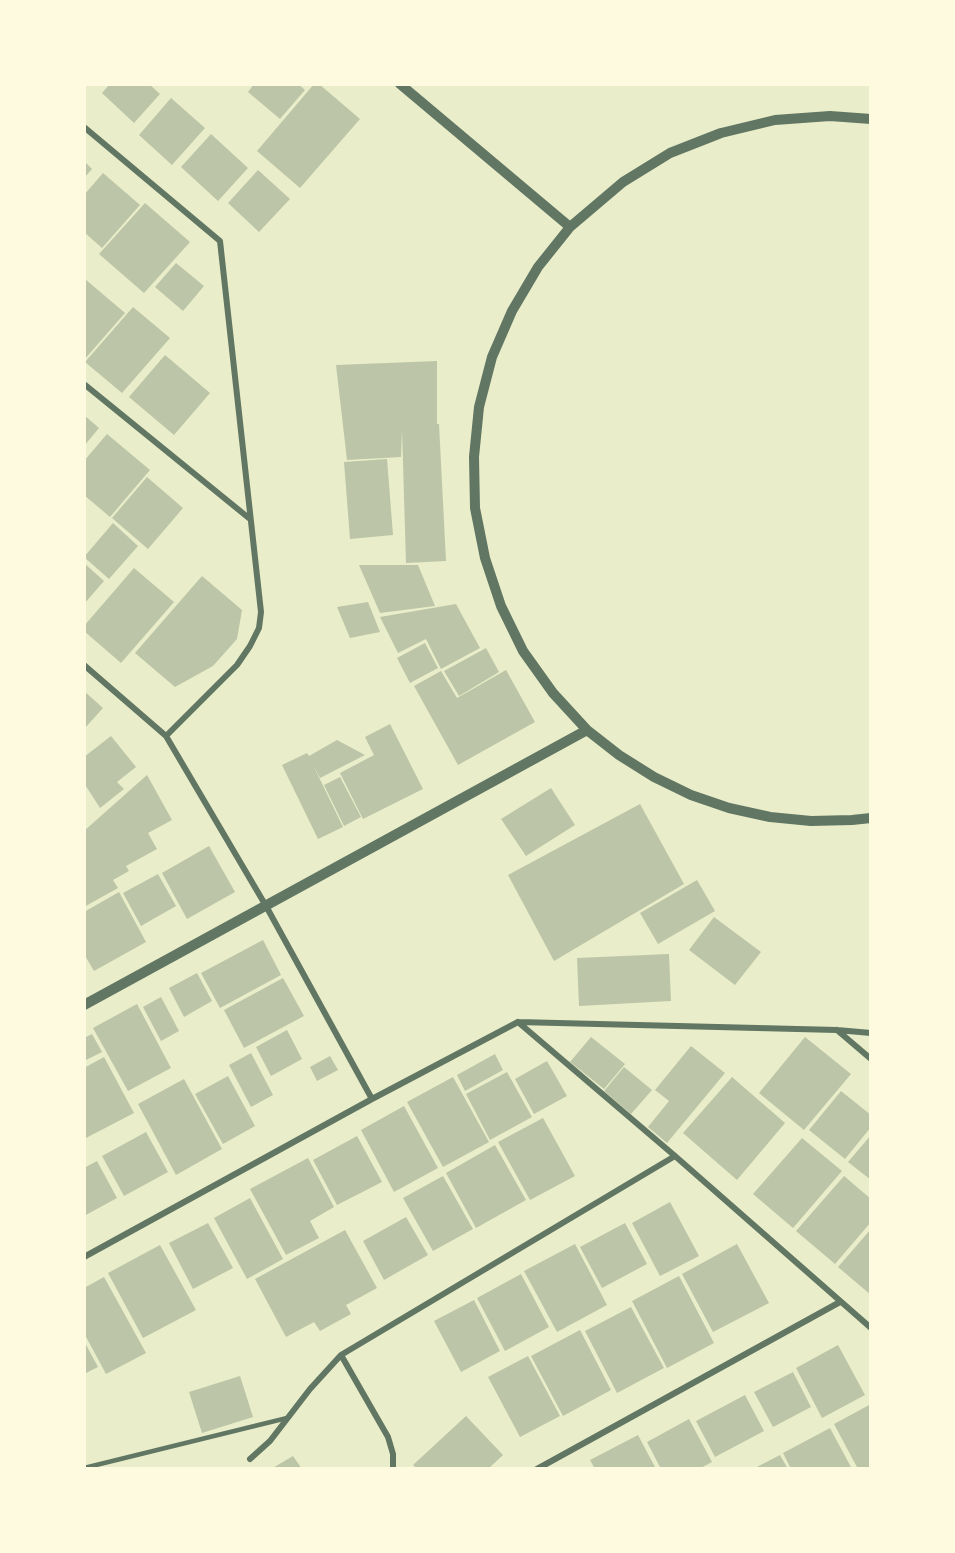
<!DOCTYPE html>
<html>
<head>
<meta charset="utf-8">
<style>
  body { margin:0 }
  #map { position:relative; width:955px; height:1553px; overflow:hidden; background:#e9edc9; font-family:Roboto,sans-serif }
  canvas { display:block }
  .frame { position:absolute; inset:0; border:86px solid #fefae0; pointer-events:none }
</style>
</head>
<body>
<div id="map">
<canvas width="955" height="1553"></canvas>
<div class="frame"></div>
</div>
<script>
const c = document.querySelector('canvas').getContext('2d');
c.lineJoin = 'round';
function fill(path, color) { c.fillStyle = color; c.fill(path, 'evenodd'); }
const toPath = rows => new Path2D(rows.map(r => 'M' + r).join(''));
function trace(path, color, width, dash) { c.strokeStyle = color; c.lineWidth = width; c.lineCap = dash ? 'butt' : 'round'; c.setLineDash(dash || []); c.stroke(path); }
const building = toPath([
  [110,84,149,84,160,94,134,123,102,93],
  [254,84,298,84,305,90,280,119,248,92],
  [314,84,319,84,360,119,300,188,257,151],
  [171,98,205,128,172,165,139,135],
  [211,134,248,168,218,201,181,167],
  [84,161,92,169,84,178],
  [258,170,290,199,259,232,228,203],
  [103,173,140,205,102,248,84,232,84,195],
  [145,203,190,242,144,293,99,254],
  [176,263,204,286,183,311,155,287],
  [85,279,125,313,84,360,84,280],
  [133,307,170,338,122,393,85,362],
  [165,355,210,393,174,435,129,397],
  [437,361,437,424,439,424,446,561,406,563,402,429,401,457,347,460,336,365],
  [84,415,99,428,84,446],
  [107,434,150,470,110,517,84,495,84,461],
  [387,459,393,535,350,539,344,462],
  [147,477,183,508,148,549,112,518],
  [113,523,138,546,109,579,84,557],
  [84,563,104,581,84,604],
  [359,565,418,565,435,606,380,613],
  [134,568,174,602,121,663,84,631,84,626],
  [202,576,242,610,237,639,213,666,175,687,135,653],
  [368,602,380,632,350,638,337,607],
  [456,604,480,648,441,669,426,639,398,653,380,617],
  [425,643,438,668,410,683,397,658],
  [486,648,499,672,459,696,444,671],
  [506,670,535,722,458,765,414,686,441,671,457,698],
  [84,691,103,708,84,729],
  [390,724,423,789,363,819,340,773,374,755,365,737],
  [111,736,136,767,117,782,124,789,100,808,84,783,84,757],
  [337,740,365,755,320,778,313,765,343,827,318,839,282,765,307,753,309,756],
  [147,775,172,820,148,833,157,849,126,866,129,871,113,880,118,888,84,907,84,831],
  [340,777,361,817,344,826,324,785],
  [551,788,575,825,526,856,501,819],
  [640,804,684,884,554,961,508,875],
  [209,846,235,892,187,919,162,873],
  [158,874,176,906,141,926,123,893],
  [697,880,715,911,658,944,640,913],
  [119,892,146,942,94,971,84,954,84,912],
  [714,917,761,952,735,985,689,950],
  [263,940,281,975,220,1008,201,973],
  [669,954,671,1001,579,1006,577,958],
  [197,973,212,1001,184,1017,169,988],
  [283,978,304,1016,244,1048,224,1010],
  [161,997,179,1031,161,1041,143,1007],
  [137,1004,171,1068,128,1091,93,1028],
  [287,1030,302,1059,271,1076,256,1047],
  [92,1034,102,1052,84,1061,84,1038],
  [591,1037,625,1064,604,1089,570,1062],
  [805,1037,851,1074,804,1130,759,1093],
  [691,1046,725,1073,667,1143,648,1127,669,1101,655,1090],
  [251,1053,273,1095,251,1107,229,1065],
  [495,1054,503,1070,465,1091,457,1075],
  [330,1056,338,1070,317,1081,310,1067],
  [104,1057,134,1113,84,1139,84,1068],
  [547,1061,567,1096,534,1114,515,1079],
  [624,1067,652,1090,631,1114,604,1091],
  [507,1072,532,1117,490,1140,466,1094],
  [228,1076,255,1126,223,1144,195,1094],
  [453,1077,489,1142,443,1167,407,1102],
  [732,1077,785,1123,737,1180,683,1133],
  [184,1079,222,1149,176,1175,138,1104],
  [841,1091,871,1115,871,1127,845,1159,809,1130],
  [404,1106,438,1168,394,1192,361,1130],
  [543,1118,575,1176,530,1200,498,1142],
  [146,1132,168,1172,124,1196,102,1156],
  [871,1135,871,1180,848,1162],
  [357,1136,382,1182,337,1205,313,1160],
  [802,1138,842,1171,793,1228,753,1194],
  [495,1145,526,1200,476,1228,446,1173],
  [308,1158,334,1207,310,1221,319,1238,286,1255,250,1189],
  [97,1161,117,1198,84,1216,84,1168],
  [443,1176,473,1229,433,1251,403,1198],
  [844,1176,871,1199,871,1222,835,1264,796,1231],
  [250,1198,283,1259,247,1279,214,1218],
  [670,1202,699,1256,660,1276,632,1223],
  [406,1217,428,1255,384,1280,363,1241],
  [208,1223,233,1268,193,1289,169,1243],
  [625,1223,647,1264,602,1288,580,1247],
  [871,1229,871,1295,838,1267],
  [345,1230,377,1288,346,1305,351,1314,320,1331,314,1322,286,1337,255,1279],
  [575,1244,607,1305,557,1332,524,1271],
  [737,1244,769,1303,713,1332,682,1274],
  [160,1245,196,1310,143,1338,108,1273],
  [521,1274,549,1327,505,1351,477,1298],
  [679,1276,714,1343,667,1368,632,1301],
  [104,1277,146,1353,106,1374,84,1333,84,1288],
  [474,1300,500,1351,461,1372,434,1321],
  [631,1307,664,1368,617,1393,585,1331],
  [580,1330,611,1390,563,1416,531,1356],
  [84,1341,98,1367,84,1374],
  [838,1345,865,1395,822,1418,796,1368],
  [528,1356,560,1416,520,1437,488,1377],
  [793,1372,811,1407,773,1427,754,1392],
  [240,1376,253,1417,202,1433,189,1392],
  [745,1395,764,1431,715,1457,696,1421],
  [871,1404,871,1469,858,1469,834,1424],
  [466,1416,503,1455,488,1469,417,1469,413,1465],
  [689,1419,712,1462,699,1469,661,1469,647,1442],
  [830,1428,852,1469,791,1469,783,1453],
  [638,1435,656,1469,595,1469,590,1460],
  [780,1455,788,1469,753,1469],
  [293,1456,302,1469,271,1469]
]);
const service = toPath([
  [84,1468,287,1418]
]);
const minor = toPath([
  [84,127,220,241,261,612,259,628,250,646,237,665,166,736],
  [84,384,250,519],
  [84,665,166,736,266,906,372,1099],
  [518,1022,675,1156,871,1328],
  [837,1030,871,1059],
  [84,1257,372,1099,518,1022,837,1030,871,1033],
  [341,1355,388,1437,393,1454,393,1469],
  [250,1459,270,1441,310,1389,341,1355,675,1156],
  [537,1469,840,1302]
]);
const tertiary = toPath([
  [400,84,570,227],
  [871,119,830,116,775,120,721,133,670,153,623,182,570,227,538,267,512,311,492,357,479,407,474,457,475,508,485,558,501,606,523,651,553,693,587,730,619,755,654,777,691,795,729,808,770,817,811,821,852,820,871,818],
  [84,1005,587,730]
]);
fill(building, '#bcc5a7');
trace(service, '#617663', 4.5);
trace(minor, '#617663', 6);
trace(tertiary, '#617663', 10);
</script>
</body>
</html>
